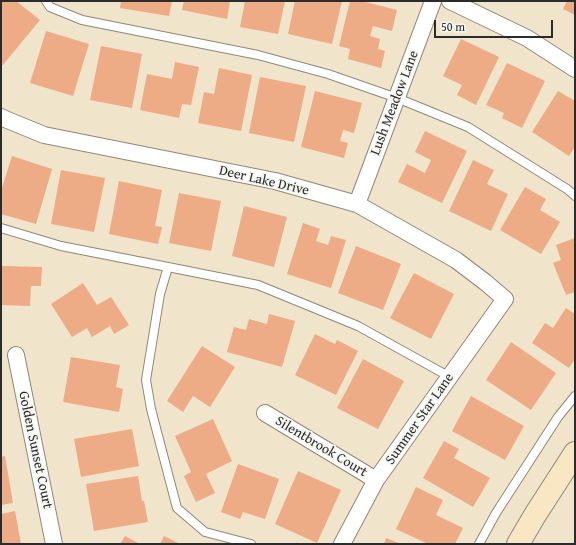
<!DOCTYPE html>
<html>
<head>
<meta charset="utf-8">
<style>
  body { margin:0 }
  #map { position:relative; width:576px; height:545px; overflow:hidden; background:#f0e4cb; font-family:"Gentium Book Plus",serif }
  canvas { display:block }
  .frame { position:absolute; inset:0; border:2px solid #2b2b2b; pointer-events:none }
  .scale { position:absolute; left:434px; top:20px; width:119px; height:18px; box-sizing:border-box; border:2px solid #2b2b2b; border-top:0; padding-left:5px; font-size:12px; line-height:14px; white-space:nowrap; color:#2b2b2b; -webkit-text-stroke:3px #f6f6f2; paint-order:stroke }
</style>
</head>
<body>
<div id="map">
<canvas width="576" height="545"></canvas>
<div class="frame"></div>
<div class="scale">50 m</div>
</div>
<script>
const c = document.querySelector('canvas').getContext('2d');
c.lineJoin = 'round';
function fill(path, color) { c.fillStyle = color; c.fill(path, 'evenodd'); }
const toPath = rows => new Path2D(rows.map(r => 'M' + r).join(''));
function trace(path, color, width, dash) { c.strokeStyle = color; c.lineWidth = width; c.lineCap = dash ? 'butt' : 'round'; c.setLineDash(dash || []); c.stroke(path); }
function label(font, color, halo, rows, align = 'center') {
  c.font = font + ' "Gentium Book Plus",serif'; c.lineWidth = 3.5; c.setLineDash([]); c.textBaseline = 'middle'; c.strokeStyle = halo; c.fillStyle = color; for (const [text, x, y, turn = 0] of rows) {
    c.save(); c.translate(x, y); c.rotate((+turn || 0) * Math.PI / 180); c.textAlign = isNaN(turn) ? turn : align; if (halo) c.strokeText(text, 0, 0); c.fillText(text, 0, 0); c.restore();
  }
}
const building = toPath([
  [1,1,16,1,40,20,2,66,1,65],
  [121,1,172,1,169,16,120,8],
  [184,1,230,1,227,19,182,10],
  [245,1,285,1,278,34,240,27],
  [295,1,342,1,332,44,288,34],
  [350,1,362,1,397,10,392,31,373,26,370,36,380,39,378,49,385,51,381,68,348,59,350,49,339,46],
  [567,1,575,1,575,15,563,9],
  [46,31,89,44,73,96,30,83],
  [461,39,499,57,476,105,457,95,462,85,443,76],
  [101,46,142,54,132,108,90,100],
  [175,62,199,67,191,105,182,104,179,118,140,110,147,74,172,79],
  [507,63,545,81,522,128,502,118,504,113,486,105],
  [219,68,252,75,241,131,198,123,204,92,214,94],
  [260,77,306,86,294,142,249,133],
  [315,91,362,103,354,133,343,130,340,141,348,143,344,158,301,147],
  [558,91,575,101,575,147,569,156,532,132],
  [425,131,467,151,442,203,398,182,407,164,425,173,431,160,415,152],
  [12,156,52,169,36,224,1,214,1,191],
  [473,160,494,170,487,184,508,194,491,231,449,211],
  [61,170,105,178,94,232,51,224],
  [119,181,162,190,155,226,162,227,158,244,109,234],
  [525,187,546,199,540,210,560,222,541,254,500,230],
  [179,193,221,201,211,251,169,243],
  [244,206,287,217,274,267,232,256],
  [303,223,320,229,316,241,328,245,331,236,346,240,331,288,287,274],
  [575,238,575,292,566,295,553,263,561,260,556,245],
  [356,246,401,264,383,310,338,293],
  [1,266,42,267,41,286,31,286,30,306,1,305],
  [414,273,454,294,431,339,390,318],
  [83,283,97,305,111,297,129,325,114,334,110,326,92,337,87,328,72,337,51,304],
  [566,308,575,314,575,359,569,368,532,343,545,323,553,328],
  [269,314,295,321,282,367,227,352,234,327,246,330,249,319,267,324],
  [315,334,335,344,337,340,358,351,336,395,295,375],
  [511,342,556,373,531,410,486,380],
  [202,346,235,367,210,407,193,396,183,412,167,401],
  [71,357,120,365,116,387,123,389,119,412,63,402],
  [363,359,404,381,378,429,337,408],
  [471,396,524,426,505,460,452,431],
  [213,419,232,461,206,474,215,493,196,502,184,476,191,472,175,436],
  [132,429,139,466,81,477,74,439],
  [444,441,459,449,454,458,490,478,473,507,423,478],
  [5,456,13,503,1,505,1,457],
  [238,464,279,479,265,519,243,512,240,519,221,512],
  [298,471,341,490,317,543,275,524],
  [138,476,142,501,144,501,148,522,94,531,86,484],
  [416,487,443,500,436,515,463,528,455,544,428,544,396,529],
  [15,511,21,544,1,544,1,514],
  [125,536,140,544,120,544],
  [164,536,180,544,160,544],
  [386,538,401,544,384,544]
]);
const service = toPath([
  [46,1,50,7,82,20,258,55,328,74,397,98,468,127,567,189,575,196],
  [1,228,61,246,168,267],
  [251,544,205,532,177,508,151,409,146,380,160,294,168,267,258,285,358,326,450,377],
  [479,544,496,513,558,417,575,396]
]);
const minor = toPath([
  [450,1,527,38,575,69],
  [1,117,5,119,44,135,275,181,357,204,456,260,485,282,505,299,376,480,342,544],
  [357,204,433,1],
  [16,355,54,544],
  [265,413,376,480]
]);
const secondary = toPath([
  [518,544,535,515,575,453]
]);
const streetNames = [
  ["Lush Meadow Lane",395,103,-69],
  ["Deer Lake Drive",264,181,13],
  ["Summer Star Lane",420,419,-55],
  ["Silentbrook Court",321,447,31],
  ["Golden Sunset Court",35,450,78]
];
fill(building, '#edab86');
trace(service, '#8e887b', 10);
trace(minor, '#8e887b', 18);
trace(secondary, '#8e887b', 24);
trace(service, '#fff', 8);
trace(minor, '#fff', 16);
trace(secondary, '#f9e7c3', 22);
label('14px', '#2b2b2b', '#f6f6f2', streetNames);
</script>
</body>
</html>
